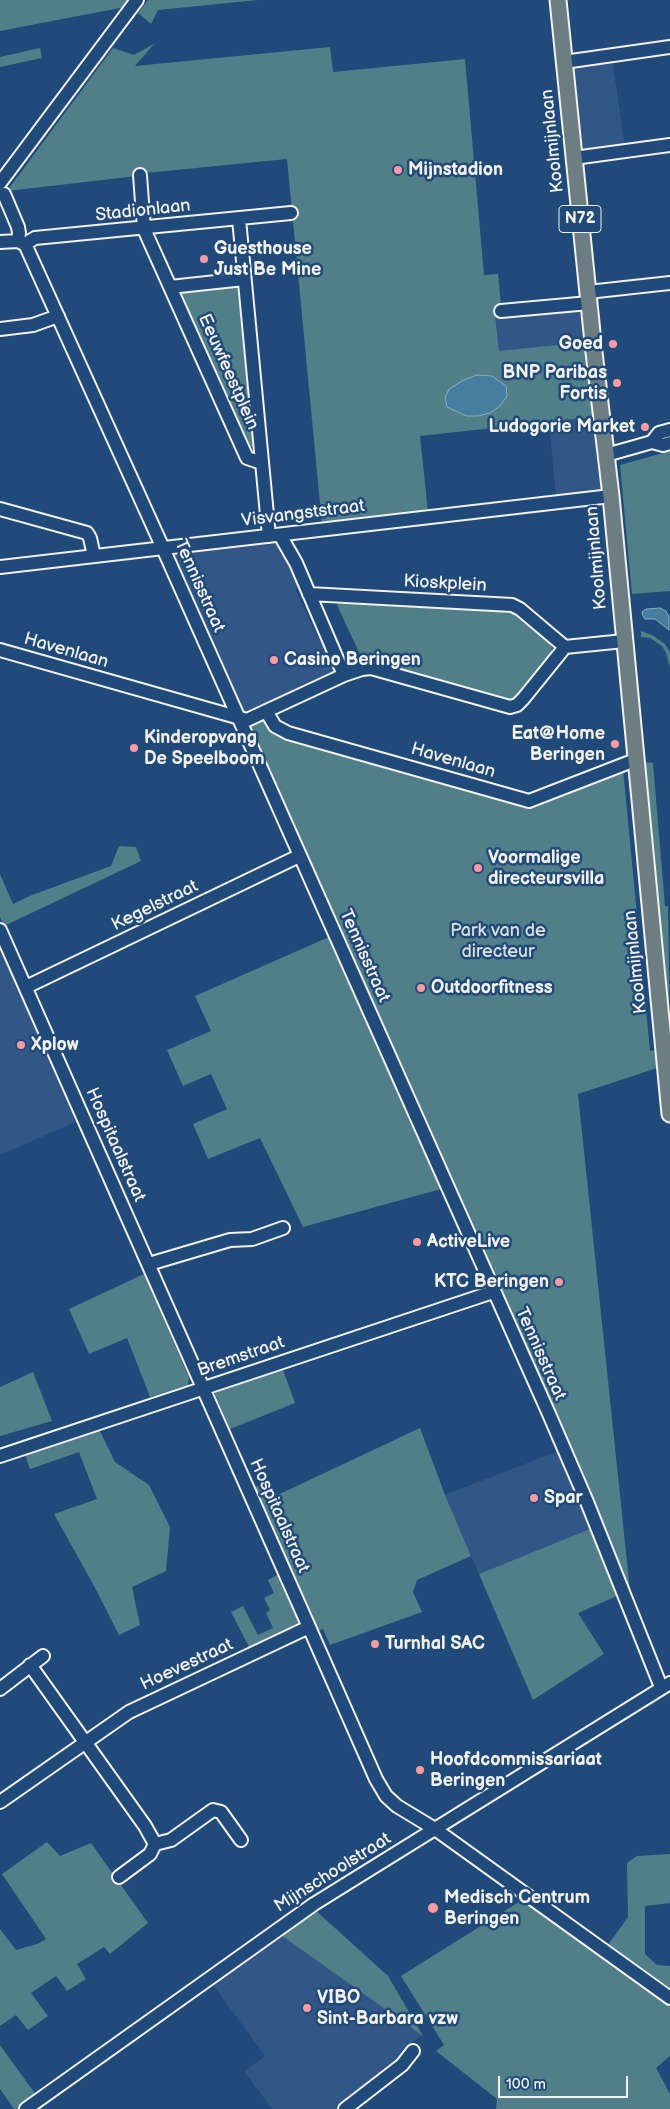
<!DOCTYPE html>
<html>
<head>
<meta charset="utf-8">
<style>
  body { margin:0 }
  #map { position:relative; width:670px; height:2109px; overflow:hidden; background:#1f4a7a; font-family:"Balsamiq Sans",sans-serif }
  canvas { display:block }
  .scale { position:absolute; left:498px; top:2076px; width:130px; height:22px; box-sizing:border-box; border:2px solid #f4f1e8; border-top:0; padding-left:6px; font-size:15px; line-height:18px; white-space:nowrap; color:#f4f1e8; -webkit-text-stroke:4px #1f4a7a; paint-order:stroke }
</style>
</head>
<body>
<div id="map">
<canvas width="670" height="2109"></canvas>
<div class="scale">100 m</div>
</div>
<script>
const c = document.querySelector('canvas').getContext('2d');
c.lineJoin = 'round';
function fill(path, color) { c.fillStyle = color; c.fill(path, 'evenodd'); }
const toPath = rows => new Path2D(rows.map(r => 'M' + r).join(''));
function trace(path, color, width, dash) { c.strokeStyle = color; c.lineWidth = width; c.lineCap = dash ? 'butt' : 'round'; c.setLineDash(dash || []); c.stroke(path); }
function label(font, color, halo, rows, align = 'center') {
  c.font = font + ' "Balsamiq Sans",sans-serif'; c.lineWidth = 5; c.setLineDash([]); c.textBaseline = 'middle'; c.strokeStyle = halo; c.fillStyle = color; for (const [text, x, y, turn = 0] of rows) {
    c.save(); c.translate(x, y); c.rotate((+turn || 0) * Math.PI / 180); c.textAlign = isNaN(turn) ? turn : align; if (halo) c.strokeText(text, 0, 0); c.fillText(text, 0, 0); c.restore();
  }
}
const built = toPath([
  [612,59,625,147,583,151,580,149,571,68,574,65],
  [576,307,582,309,586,342,499,352,495,315],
  [593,417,601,489,598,492,556,497,549,422],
  [274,538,299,587,295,589,319,641,323,640,338,672,249,715,241,713,171,557,173,550],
  [0,949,76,1122,0,1155],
  [558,1451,590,1529,479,1574,445,1495],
  [278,1933,422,2035,401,2051,399,2063,339,2109,272,2109,244,2071,265,2056,211,1982]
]);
const green = toPath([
  [0,0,129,0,125,7,0,31],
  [148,0,258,0,158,10,151,24,138,13],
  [154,44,135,66,330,47,333,72,465,59,484,275,498,274,501,306,495,315,499,351,586,342,593,417,420,436,428,512,322,524,287,159,146,173,146,175,7,191,113,48,134,55],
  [40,48,42,58,0,67,0,57],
  [236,287,238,290,253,447,250,447,182,295,183,292],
  [670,451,670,591,632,594,620,465],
  [340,601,513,611,551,642,552,652,550,657,515,700,509,703,362,659,337,605],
  [641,631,652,635,665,644,670,652,670,668,666,653,662,646,650,638,641,637],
  [262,719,518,802,623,769,650,1051,656,1050,657,1068,578,1094,631,1600,433,1142,429,1126,338,930,257,742,249,729,251,723],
  [643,762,653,763,665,906,668,906,670,1035],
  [119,846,136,847,141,861,4,926,0,917,0,874,13,904,32,895,111,866],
  [329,937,441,1189,303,1227,260,1138,208,1159,193,1124,227,1109,211,1074,183,1086,167,1050,211,1031,195,996],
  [144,1274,189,1378,188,1385,150,1397,127,1338,89,1354,69,1309],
  [282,1367,295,1403,230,1429,215,1394,220,1388],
  [33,1372,52,1421,0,1436,0,1387],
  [98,1427,115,1462,149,1485,170,1527,166,1571,132,1587,140,1625,119,1635,93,1584,54,1514,97,1499,79,1452,30,1469,24,1452],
  [420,1428,445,1495,471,1556,417,1580,413,1592,422,1612,330,1645,323,1629,317,1631,253,1488,262,1484,269,1499],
  [590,1529,617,1596,578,1613,604,1654,533,1700,479,1574],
  [279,1574,300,1622,295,1628,250,1649,231,1612,243,1606,258,1635,273,1628,266,1613,270,1610,264,1598,274,1593,268,1580],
  [47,1842,60,1856,91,1843,148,1923,110,1954,104,1947,77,1964,86,1979,67,1991,56,1976,31,1993,48,2016,28,2030,16,2015,0,2026,0,1929,16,1950,37,1944,46,1939,2,1874],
  [670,1854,670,1903,645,1906,645,1954,657,1965,670,1966,670,1988,608,1945,628,1917,627,1863,637,1856],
  [522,1900,670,2007,670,2056,656,2068,670,2094,670,2109,496,2109,497,2099,436,2051,444,2045,401,1976],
  [314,1909,388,1976,423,2036,278,1933],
  [0,2045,36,2095,17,2109,14,2109,0,2089]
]);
const water = toPath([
  [477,375,492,376,506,386,507,396,500,406,490,413,478,416,466,416,447,407,445,398,449,389,462,381,477,375],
  [660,608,666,611,669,617,669,630,655,619,645,619,643,616,642,612,646,609,660,608]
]);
const minor = toPath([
  [564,62,670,47],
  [574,158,670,145],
  [140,175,144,229,247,458,262,463],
  [0,183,137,0],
  [4,194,18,227,19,233,18,241],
  [239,219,269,536],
  [0,242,18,241,24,244],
  [25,244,162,546,549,1414,587,1502,661,1687],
  [25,244,35,238,291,213],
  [170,287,244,279],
  [588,292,670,283],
  [501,311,589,303],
  [0,329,33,325,58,316],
  [652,442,659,433,670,430],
  [606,455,652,442,663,445,670,443],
  [0,509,87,533,90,538,94,556],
  [280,535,296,563,344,675],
  [0,567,611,496],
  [309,594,512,605,520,609,565,647],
  [0,650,247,720,344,675,362,669,371,668,510,707,517,705,523,699,565,647,624,641],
  [266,711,275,726,288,733,529,801,635,760],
  [0,930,309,1627,376,1779,386,1796,397,1806,435,1829,670,1998],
  [26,987,299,856],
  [149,1264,230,1240,252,1239,283,1228],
  [0,1456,493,1292],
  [30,1665,145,1826,155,1844],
  [0,1689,43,1656],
  [0,1802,129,1712,309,1627],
  [155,1844,171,1840,213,1810,221,1812,241,1840],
  [119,1877,150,1854,155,1844],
  [26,2109,314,1904,670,1683],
  [345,2109,402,2065,413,2051]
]);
const major = toPath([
  [558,0,594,352,611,496,670,1114]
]);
const markers = [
  [398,170,5,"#ff9aa2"],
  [204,259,5,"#ff9aa2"],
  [613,344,5,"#ff9aa2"],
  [617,383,5,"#ff9aa2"],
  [645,427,5,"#ff9aa2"],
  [274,660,5,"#ff9aa2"],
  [615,744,5,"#ff9aa2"],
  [134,748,5,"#ff9aa2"],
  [478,868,5,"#ff9aa2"],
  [421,988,5,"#ff9aa2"],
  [21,1045,5,"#ff9aa2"],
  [417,1242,5,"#ff9aa2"],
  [559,1282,5,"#ff9aa2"],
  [534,1498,5,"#ff9aa2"],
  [375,1644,5,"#ff9aa2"],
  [420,1770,5,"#ff9aa2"],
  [433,1908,6,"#ff9aa2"],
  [307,2008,5,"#ff9aa2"]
];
const shields = [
  [580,219,42]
];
const shieldNames = [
  ["N72",580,219]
];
const streetNames = [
  ["Koolmijnlaan",553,141,-96],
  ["Stadionlaan",143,211,-6],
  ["Eeuwfeestplein",228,372,66],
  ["Visvangststraat",303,514,-7],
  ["Koolmijnlaan",597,558,-95],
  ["Kioskplein",445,584,3],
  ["Tennisstraat",199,586,66],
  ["Havenlaan",66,651,16],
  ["Havenlaan",453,761,16],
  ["Kegelstraat",155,906,-26],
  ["Tennisstraat",364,956,66],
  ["Koolmijnlaan",636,962,-96],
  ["Hospitaalstraat",115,1145,66],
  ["Tennisstraat",540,1354,66],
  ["Bremstraat",241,1357,-19],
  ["Hospitaalstraat",279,1516,66],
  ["Hoevestraat",187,1665,-25],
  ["Mijnschoolstraat",333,1873,-32]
];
const poiNames = [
  ["Mijnstadion",408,170],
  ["Guesthouse",214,249],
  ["Just Be Mine",214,270],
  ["Goed",603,344,"right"],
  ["BNP Paribas",607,373,"right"],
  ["Fortis",607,394,"right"],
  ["Ludogorie Market",635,427,"right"],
  ["Casino Beringen",284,660],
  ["Eat@Home",605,734,"right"],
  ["Beringen",605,755,"right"],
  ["Kinderopvang",144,738],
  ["De Speelboom",144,759],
  ["Voormalige",488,858],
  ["directeursvilla",488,879],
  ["Outdoorfitness",431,988],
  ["Xplow",31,1045],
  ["ActiveLive",427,1242],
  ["KTC Beringen",549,1282,"right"],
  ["Spar",544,1498],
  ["Turnhal SAC",385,1644],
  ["Hoofdcommissariaat",430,1760],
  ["Beringen",430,1781],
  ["Medisch Centrum",444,1898],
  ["Beringen",444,1919],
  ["VIBO",317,1998],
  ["Sint-Barbara vzw",317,2019]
];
const parkNames = [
  ["Park van de",498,931],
  ["directeur",498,952]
];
fill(built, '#325787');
fill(green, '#517f89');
fill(water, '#467ea0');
trace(water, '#8cacbd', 1);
trace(minor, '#f4f1e8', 16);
trace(major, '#f4f1e8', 19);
trace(minor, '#1f4a7a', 12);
trace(major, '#6c7e84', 15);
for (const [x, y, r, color] of markers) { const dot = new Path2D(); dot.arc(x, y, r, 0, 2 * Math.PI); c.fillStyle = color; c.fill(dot); trace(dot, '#1f4a7a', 2); }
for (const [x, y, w] of shields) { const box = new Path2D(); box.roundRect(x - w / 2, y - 13.5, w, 27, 4); c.fillStyle = '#1f4a7a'; c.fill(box); trace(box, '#f4f1e8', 1); }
label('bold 16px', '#f4f1e8', null, shieldNames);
label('18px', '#f4f1e8', '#1f4a7a', streetNames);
label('bold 18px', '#f4f1e8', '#1f4a7a', poiNames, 'left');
label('18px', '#dce0da', '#1f4a7a', parkNames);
</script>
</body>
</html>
